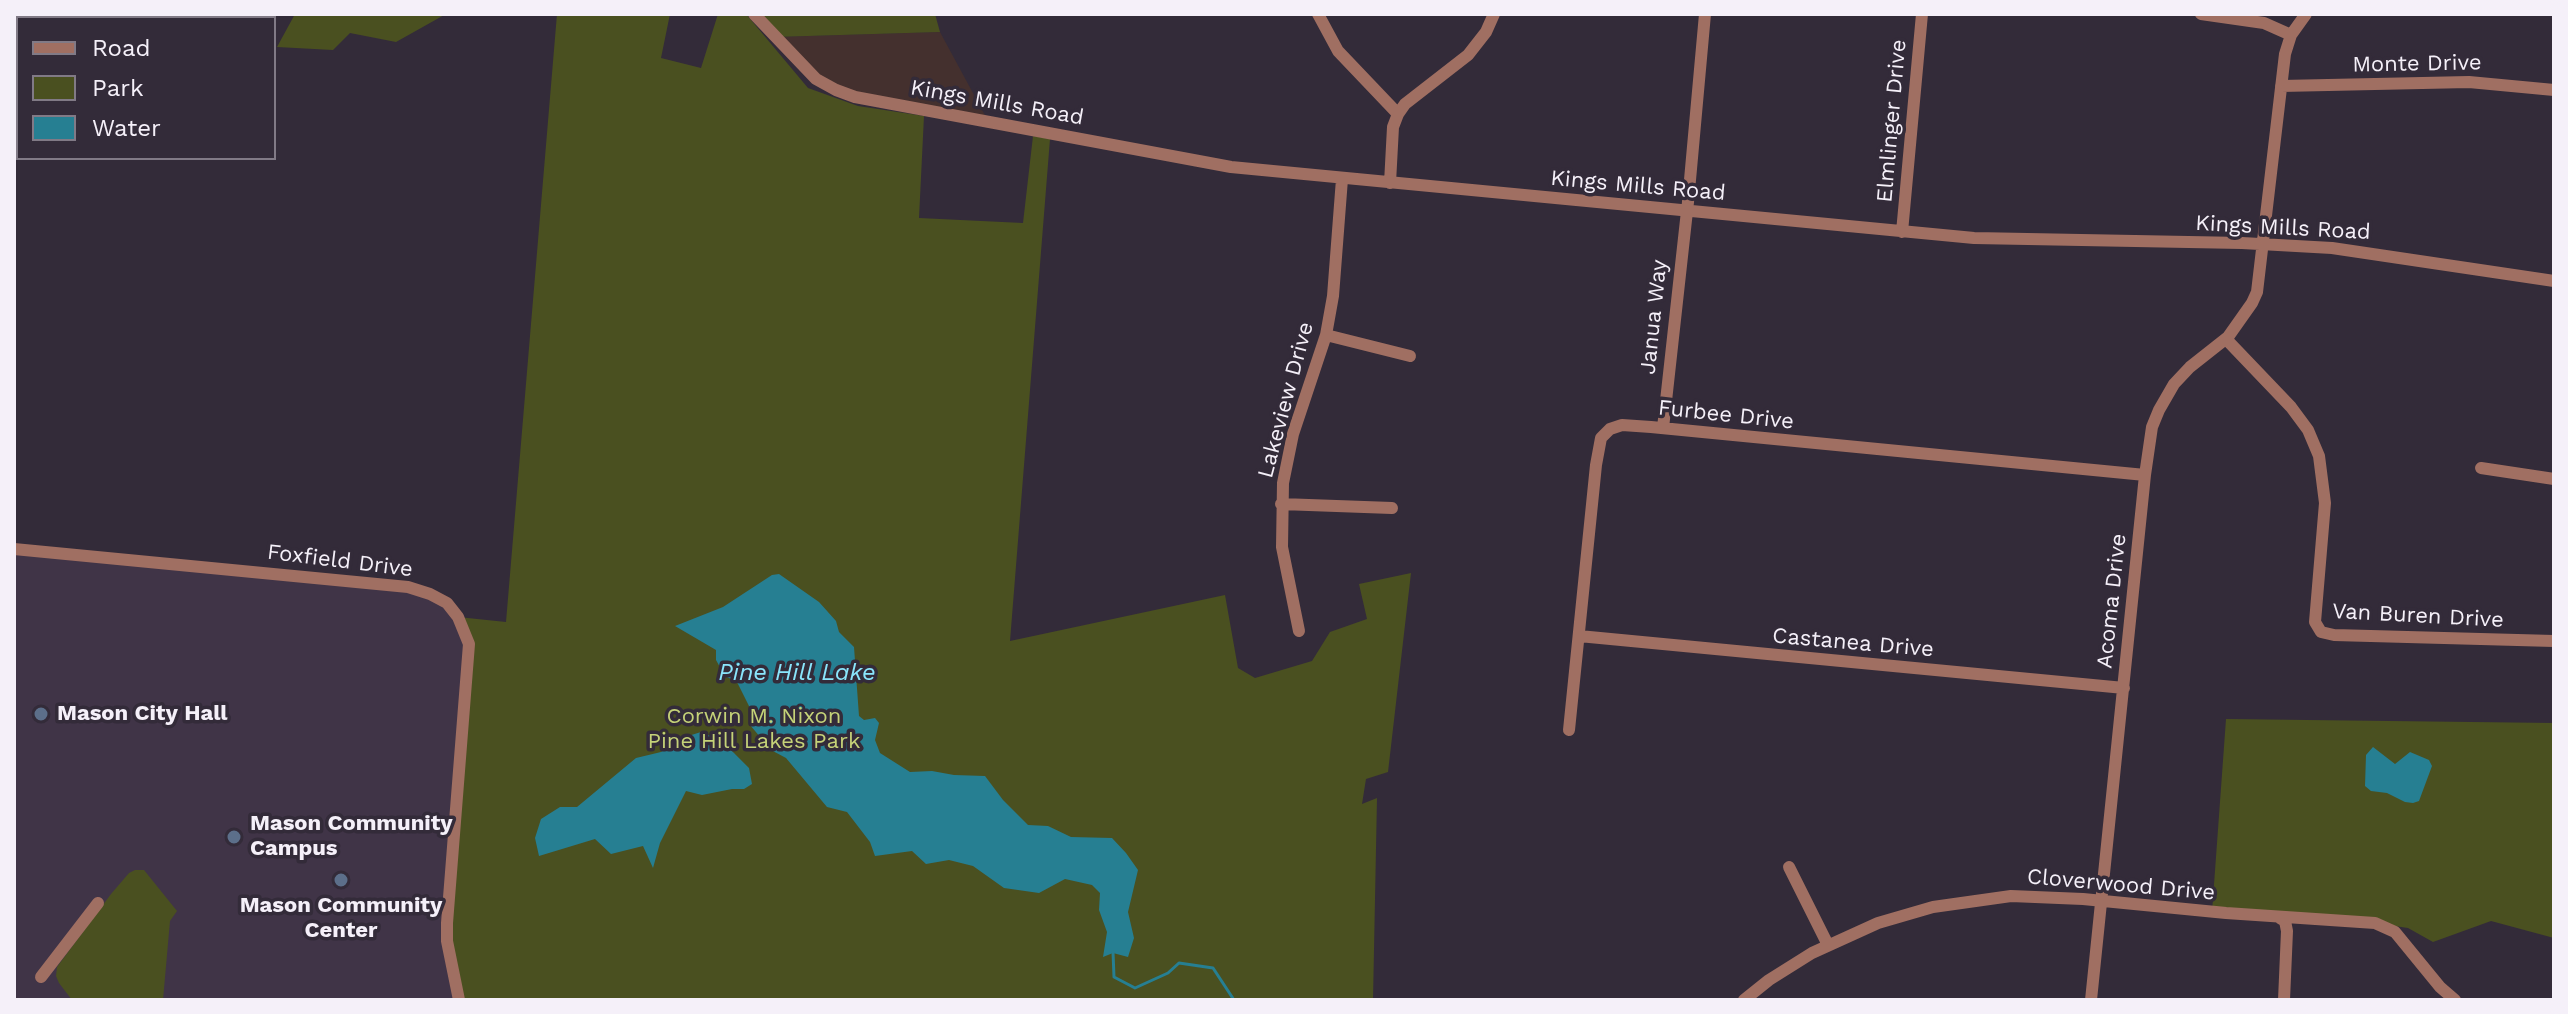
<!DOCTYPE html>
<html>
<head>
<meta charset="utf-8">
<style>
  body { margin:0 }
  #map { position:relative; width:2568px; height:1014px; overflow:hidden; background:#332b39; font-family:"Work Sans",sans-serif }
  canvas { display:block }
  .frame { position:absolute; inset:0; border:16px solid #f5f0f9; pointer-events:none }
  .legend { position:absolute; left:16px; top:16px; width:260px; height:144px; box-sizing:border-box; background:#332b39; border:2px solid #817a86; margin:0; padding:10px 14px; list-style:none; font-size:24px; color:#f5f0f9 }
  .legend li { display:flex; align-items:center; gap:16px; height:40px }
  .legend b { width:40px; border:2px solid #817a86 }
</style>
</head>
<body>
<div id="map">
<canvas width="2568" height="1014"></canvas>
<div class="frame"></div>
<ul class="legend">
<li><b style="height:10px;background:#a06f62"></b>Road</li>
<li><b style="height:22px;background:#4a5020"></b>Park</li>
<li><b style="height:22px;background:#267f92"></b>Water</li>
</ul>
</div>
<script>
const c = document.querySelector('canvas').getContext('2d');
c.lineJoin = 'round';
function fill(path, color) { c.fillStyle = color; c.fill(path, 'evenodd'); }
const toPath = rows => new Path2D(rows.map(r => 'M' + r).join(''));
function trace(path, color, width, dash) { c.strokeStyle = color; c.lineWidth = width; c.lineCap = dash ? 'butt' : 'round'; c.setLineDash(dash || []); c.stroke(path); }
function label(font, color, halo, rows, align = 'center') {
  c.font = font + ' "Work Sans",sans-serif'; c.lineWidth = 7; c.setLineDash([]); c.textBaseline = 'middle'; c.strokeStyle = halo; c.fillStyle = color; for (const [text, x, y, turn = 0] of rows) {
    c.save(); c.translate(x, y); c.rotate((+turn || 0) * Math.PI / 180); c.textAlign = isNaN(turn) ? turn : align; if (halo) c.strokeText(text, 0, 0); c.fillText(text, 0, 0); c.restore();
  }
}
const commercial = toPath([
  [940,32,987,119,836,90,775,37]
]);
const built = toPath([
  [14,549,408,587,447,603,466,633,459,1000,14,1000]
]);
const green = toPath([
  [295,14,446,14,396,42,350,33,333,50,277,47],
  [557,14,670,14,661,58,701,68,718,14,746,14,808,88,858,106,924,116,919,218,1023,223,1033,136,1050,139,1010,641,1225,595,1238,668,1255,678,1312,661,1330,632,1367,619,1359,584,1411,573,1388,772,1366,779,1362,804,1377,798,1373,1000,459,1000,447,941,469,664,458,617,506,622],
  [754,14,935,14,940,32,775,37],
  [2226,719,2554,723,2554,938,2491,921,2433,942,2408,928,2368,922,2212,912],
  [135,870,144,870,177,911,170,921,163,1000,72,1000,59,983,56,976,57,967,111,894,129,873]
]);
const water = toPath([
  [779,574,819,602,836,621,839,632,854,647,859,716,864,720,875,718,879,723,875,740,880,753,910,772,932,771,954,775,985,776,1003,800,1028,825,1048,826,1071,837,1112,838,1126,853,1138,870,1128,912,1134,938,1128,957,1113,953,1103,957,1107,932,1099,910,1100,893,1092,885,1065,879,1039,893,1004,888,973,866,949,860,926,864,912,851,875,856,870,842,847,812,827,807,786,758,771,750,750,725,749,706,737,682,725,676,716,660,716,650,675,626,723,607,772,575],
  [701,732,720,740,734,753,749,768,752,784,744,789,732,789,702,795,686,791,660,843,653,868,643,846,611,854,595,839,539,856,535,838,541,819,560,807,577,807,636,758,661,752,685,737],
  [2373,747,2395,764,2410,752,2429,760,2432,766,2419,801,2413,803,2405,802,2387,793,2371,791,2365,786,2366,755]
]);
const stream = toPath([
  [1113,952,1114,977,1135,988,1168,973,1179,963,1213,968,1234,1000]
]);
const minor = toPath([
  [754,14,816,79,836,90,855,97,1231,167,1974,238,2242,243,2332,248,2554,281],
  [1318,14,1338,51,1398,114],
  [2201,14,2264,23,2291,35],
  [2281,86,2469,82,2554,90],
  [1390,183,1393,127,1398,114,1405,104,1468,55,1486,32,1494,14],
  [1902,232,1922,14],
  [1326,335,1410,356],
  [2226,339,2291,407,2308,430,2319,456,2325,503,2315,622,2321,632,2334,635,2554,641],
  [1663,428,1688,202,1705,14],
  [2481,468,2554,479],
  [1281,504,1392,508],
  [14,549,408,587,430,594,447,603,458,617,469,644,447,923,447,941,459,1000],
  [1299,631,1282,547,1283,483,1293,434,1326,335,1333,296,1342,179],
  [1579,636,2124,688],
  [1569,730,1596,465,1601,438,1610,429,1622,425,1651,427,2145,475],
  [1789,867,1828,945],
  [2280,918,2285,921,2287,931,2284,1000],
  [41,977,98,903],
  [1744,1000,1769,980,1812,953,1878,923,1933,907,2011,896,2083,899,2226,913,2375,923,2395,932,2440,987,2455,1000],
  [2091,1000,2145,475,2152,427,2159,410,2174,384,2190,367,2228,337,2252,303,2257,292,2285,54,2291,35,2306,14]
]);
const markers = [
  [41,714,8,"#5c6f8a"],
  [234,837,8,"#5c6f8a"],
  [341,880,8,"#5c6f8a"]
];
const streetNames = [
  ["Monte Drive",2417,64,-1],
  ["Kings Mills Road",997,103,10],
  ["Elmlinger Drive",1892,121,-85],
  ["Kings Mills Road",1638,186,5],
  ["Kings Mills Road",2283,228,3],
  ["Janua Way",1654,317,-84],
  ["Lakeview Drive",1286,400,-75],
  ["Furbee Drive",1726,415,6],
  ["Foxfield Drive",340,561,7],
  ["Acoma Drive",2112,601,-84],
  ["Van Buren Drive",2418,616,3],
  ["Castanea Drive",1853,643,5],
  ["Cloverwood Drive",2121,885,5]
];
const poiNames = [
  ["Mason City Hall",57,714],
  ["Mason Community",250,824],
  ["Campus",250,849],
  ["Mason Community",341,906,"center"],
  ["Center",341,931,"center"]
];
const parkNames = [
  ["Corwin M. Nixon",754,717],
  ["Pine Hill Lakes Park",754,742]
];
const waterNames = [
  ["Pine Hill Lake",797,673]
];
fill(commercial, '#44302e');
fill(built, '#403447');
fill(green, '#4a5020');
fill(water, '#267f92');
trace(stream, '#267f92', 3);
trace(minor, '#a06f62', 12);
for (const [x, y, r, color] of markers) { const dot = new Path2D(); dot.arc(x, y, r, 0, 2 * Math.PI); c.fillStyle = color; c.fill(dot); trace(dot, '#332b39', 3); }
label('22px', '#f5f0f9', '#332b39', streetNames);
label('bold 22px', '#f5f0f9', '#332b39', poiNames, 'left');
label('22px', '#c5d278', '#332b39', parkNames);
label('italic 24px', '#8ae5fc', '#332b39', waterNames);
</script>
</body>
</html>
